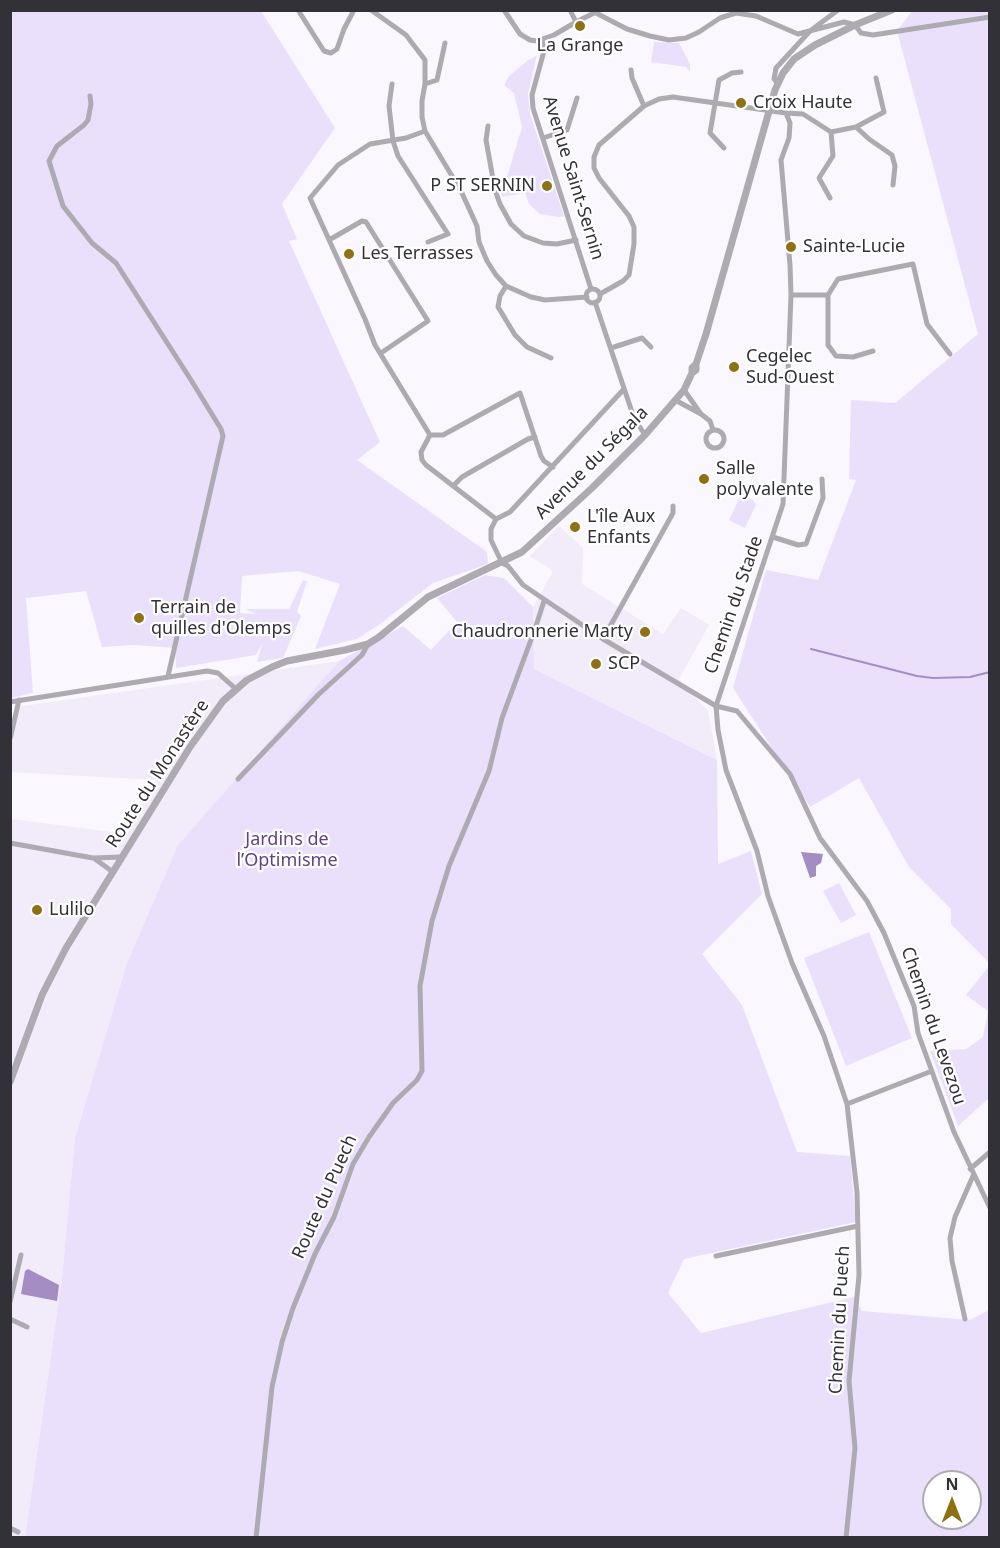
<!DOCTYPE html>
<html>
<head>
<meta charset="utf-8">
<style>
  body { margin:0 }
  #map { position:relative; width:1000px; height:1548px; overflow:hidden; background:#faf7ff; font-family:"Noto Sans",sans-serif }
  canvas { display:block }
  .frame { position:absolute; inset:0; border:12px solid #333138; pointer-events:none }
  .north { position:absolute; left:922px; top:1470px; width:60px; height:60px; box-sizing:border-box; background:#fff; border:2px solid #adadaf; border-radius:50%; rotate:0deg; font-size:16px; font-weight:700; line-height:24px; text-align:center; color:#333138 }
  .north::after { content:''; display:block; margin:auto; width:21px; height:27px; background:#8d7114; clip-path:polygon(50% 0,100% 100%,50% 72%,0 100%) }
</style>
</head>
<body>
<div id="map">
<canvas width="1000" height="1548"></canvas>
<div class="frame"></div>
<div class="north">N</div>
</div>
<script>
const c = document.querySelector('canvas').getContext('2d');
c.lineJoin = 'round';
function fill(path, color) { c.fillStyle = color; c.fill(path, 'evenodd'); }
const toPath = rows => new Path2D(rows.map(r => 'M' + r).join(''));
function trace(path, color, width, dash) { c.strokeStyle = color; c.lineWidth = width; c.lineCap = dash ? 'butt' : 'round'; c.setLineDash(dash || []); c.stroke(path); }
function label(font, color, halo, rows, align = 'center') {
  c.font = font + ' "Noto Sans",sans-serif'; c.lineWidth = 4.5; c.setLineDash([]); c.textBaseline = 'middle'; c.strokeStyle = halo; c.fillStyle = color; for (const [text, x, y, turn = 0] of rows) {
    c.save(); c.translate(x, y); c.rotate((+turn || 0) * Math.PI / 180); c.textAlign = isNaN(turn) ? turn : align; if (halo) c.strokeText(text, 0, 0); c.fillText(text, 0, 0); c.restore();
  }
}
const built = toPath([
  [559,526,583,548,582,584,663,634,681,608,709,625,679,679,708,711,717,760,534,669,533,607,553,571,530,556],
  [339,661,178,845,127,963,75,1138,62,1278,25,1537,11,1538,11,819,127,834,156,780,11,772,11,745,16,707]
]);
const green = toPath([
  [10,11,261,11,335,128,282,204,297,239,289,241,380,442,357,460,487,552,488,564,433,583,380,624,357,639,315,649,340,584,298,571,242,576,240,613,256,614,245,609,289,609,303,580,307,581,297,612,301,616,283,658,257,662,262,644,256,655,176,668,175,648,135,645,102,647,86,591,26,598,33,693,11,698],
  [912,11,989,11,989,963,951,924,951,909,909,867,859,778,810,807,733,688,766,570,818,580,856,480,849,479,851,400,895,403,978,334,897,31],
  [654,42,679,43,690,64,690,72,686,67,651,62],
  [537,55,528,94,530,114,564,216,559,217,540,214,529,204,525,193,502,197,498,178,507,177,522,127,514,93,504,85,509,76,527,61],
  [741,495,753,500,756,505,745,528,729,520],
  [485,575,504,578,533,607,534,669,717,760,718,864,751,851,762,894,702,954,742,1005,797,1152,850,1156,856,1222,684,1259,668,1293,701,1333,854,1297,862,1311,970,1320,989,1310,989,1537,25,1538,62,1278,75,1138,127,963,178,845,339,661,403,626,431,650,457,622,437,598],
  [934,1482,970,1482,970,1518,934,1518],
  [839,883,856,915,841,923,823,891],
  [869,932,912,1038,846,1066,804,958],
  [989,966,989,1098,958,1126,930,1051,966,1049,983,1037,988,1011,966,995]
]);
const water = toPath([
  [801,852,823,854,821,863,816,866,816,876,810,878],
  [28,1269,59,1285,57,1301,21,1294,25,1271]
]);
const stream = toPath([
  [811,649,917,676,933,678,970,677,990,672]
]);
const minor = toPath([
  [298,10,324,51,331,53,337,49,344,29,354,10],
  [371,10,406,35,425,60,425,84,422,101,422,117,425,131,461,191,477,226,479,242,487,261,496,275,506,286,531,297,545,300,587,297],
  [504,10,520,34,530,40,537,41,554,35,576,22,598,11],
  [570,10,576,22],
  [596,13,627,29,650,36,669,40,686,38,699,32,720,18,736,13,756,16,798,34,844,22,855,25,861,33,873,35,990,17],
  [542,40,544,51,532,95,533,108,591,289],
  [631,70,632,78,644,106],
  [392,84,389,106,393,141,398,156,448,234,428,242],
  [425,84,437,80,445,43],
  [778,84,774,79,776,68,810,31,838,10],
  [90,96,91,104,88,120,84,125,57,146,49,161,63,206,92,243,116,263,191,380,221,429,223,436,168,676],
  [786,113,803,114,831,132,833,156,819,178,830,198],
  [488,126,486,140,495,190,500,204,511,224,524,236,543,243,557,244,576,240],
  [856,127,884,112,876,78],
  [425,131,406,138,370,144,338,165,310,198,365,319,375,345,430,435,421,452,422,460,426,465,496,519,491,529,491,540,502,563,508,566,523,585,603,639,716,706,737,711,790,774,820,838,867,901,884,933,914,1006,918,1033,954,1132,990,1208],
  [831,132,856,127,869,139,892,155,895,166,893,185],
  [543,138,567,130,577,98],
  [724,148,710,133,719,80,732,73,741,72],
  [329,240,362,221,366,222,428,321,381,353],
  [506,286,500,296,498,307,515,335,527,347,551,358],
  '586 296a7 7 0 1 1 14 0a7 7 0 1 1-14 0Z',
  [600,294,623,281,629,275,634,244,634,227,629,216,599,178,594,168,594,157,599,145,644,106,659,99,673,97,786,113,790,123,789,138,781,160,790,265,791,295,783,504,716,706,718,730,726,770,757,851,768,896,792,963,824,1036,847,1104,857,1192,859,1275,849,1381,855,1448,846,1538],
  [791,295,828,295,838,279,913,264,927,324,950,354],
  [828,295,828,345,836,356,853,357,873,351],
  [595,302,634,418,645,435],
  [611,348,642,338,651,347],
  [675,400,701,414,684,390],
  [701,414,710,421,713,430],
  '706 439a9 9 0 1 1 18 0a9 9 0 1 1-18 0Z',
  [430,435,443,435,520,393,541,456,544,461,553,467],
  [453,486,462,477,528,439,535,437],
  [496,519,510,512,624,389],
  [773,537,798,545,806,544,823,498,822,479],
  [603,639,673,513,673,506],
  [10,702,207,671,218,673,236,689],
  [10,739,19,700],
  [238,779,319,694,362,655,368,644],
  [10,843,93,858,122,857],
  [95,859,113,872],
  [847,1104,932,1071],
  [970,1169,990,1152],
  [716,1256,858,1226],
  [10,1302,21,1255],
  [10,1319,27,1327],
  [965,1319,952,1261,950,1238,955,1217,973,1176],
  [10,1528,18,1532],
  [256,1538,272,1387,282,1342,293,1308,315,1254,334,1217,353,1164,369,1137,393,1103,417,1080,422,1071,420,986,432,921,449,866,489,771,502,718,535,629,544,601]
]);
const tertiary = toPath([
  [696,364,696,370,692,373,692,368,696,364,706,334,775,90,783,73,794,59,815,45,855,25,892,10],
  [10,1082,42,995,66,948,190,747,223,701,247,680,272,667,287,661,345,650,368,644,379,637,428,597,522,552,592,488,645,435,684,390,692,373]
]);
const markers = [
  [580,26,6,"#8d7114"],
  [741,103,6,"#8d7114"],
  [547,186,6,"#8d7114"],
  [791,247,6,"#8d7114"],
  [349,254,6,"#8d7114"],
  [734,367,6,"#8d7114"],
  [704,479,6,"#8d7114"],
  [575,527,6,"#8d7114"],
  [139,618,6,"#8d7114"],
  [645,632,6,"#8d7114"],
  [596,664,6,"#8d7114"],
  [37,910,6,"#8d7114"]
];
const poiNames = [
  ["La Grange",580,46,"center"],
  ["Croix Haute",753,103],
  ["P ST SERNIN",535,186,"right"],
  ["Sainte-Lucie",803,247],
  ["Les Terrasses",361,254],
  ["Cegelec",746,357],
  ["Sud-Ouest",746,378],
  ["Salle",716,469],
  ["polyvalente",716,490],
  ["L'île Aux",587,517],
  ["Enfants",587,538],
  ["Terrain de",151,608],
  ["quilles d'Olemps",151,629],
  ["Chaudronnerie Marty",633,632,"right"],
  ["SCP",608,664],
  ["Lulilo",49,910]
];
const streetNames = [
  ["Avenue Saint-Sernin",573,178,73],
  ["Avenue du Ségala",592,463,-45],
  ["Chemin du Stade",734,605,-71],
  ["Route du Monastère",158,774,-57],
  ["Chemin du Levezou",933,1026,71],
  ["Route du Puech",325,1197,-66],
  ["Chemin du Puech",840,1320,-87]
];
const parkNames = [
  ["Jardins de",287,840],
  ["l’Optimisme",287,861]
];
fill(built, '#f1ebfa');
fill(green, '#ebe0fc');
fill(water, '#a38dc3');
trace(stream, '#a38dc3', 2);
trace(minor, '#adaab2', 5);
trace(tertiary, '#adaab2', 7);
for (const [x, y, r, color] of markers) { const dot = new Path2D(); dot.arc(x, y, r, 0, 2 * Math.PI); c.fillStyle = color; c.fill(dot); trace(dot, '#fff', 2); }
label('18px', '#333138', '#fff', poiNames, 'left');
label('18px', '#333138', '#fff', streetNames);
label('18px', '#614286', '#fff', parkNames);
</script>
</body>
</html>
